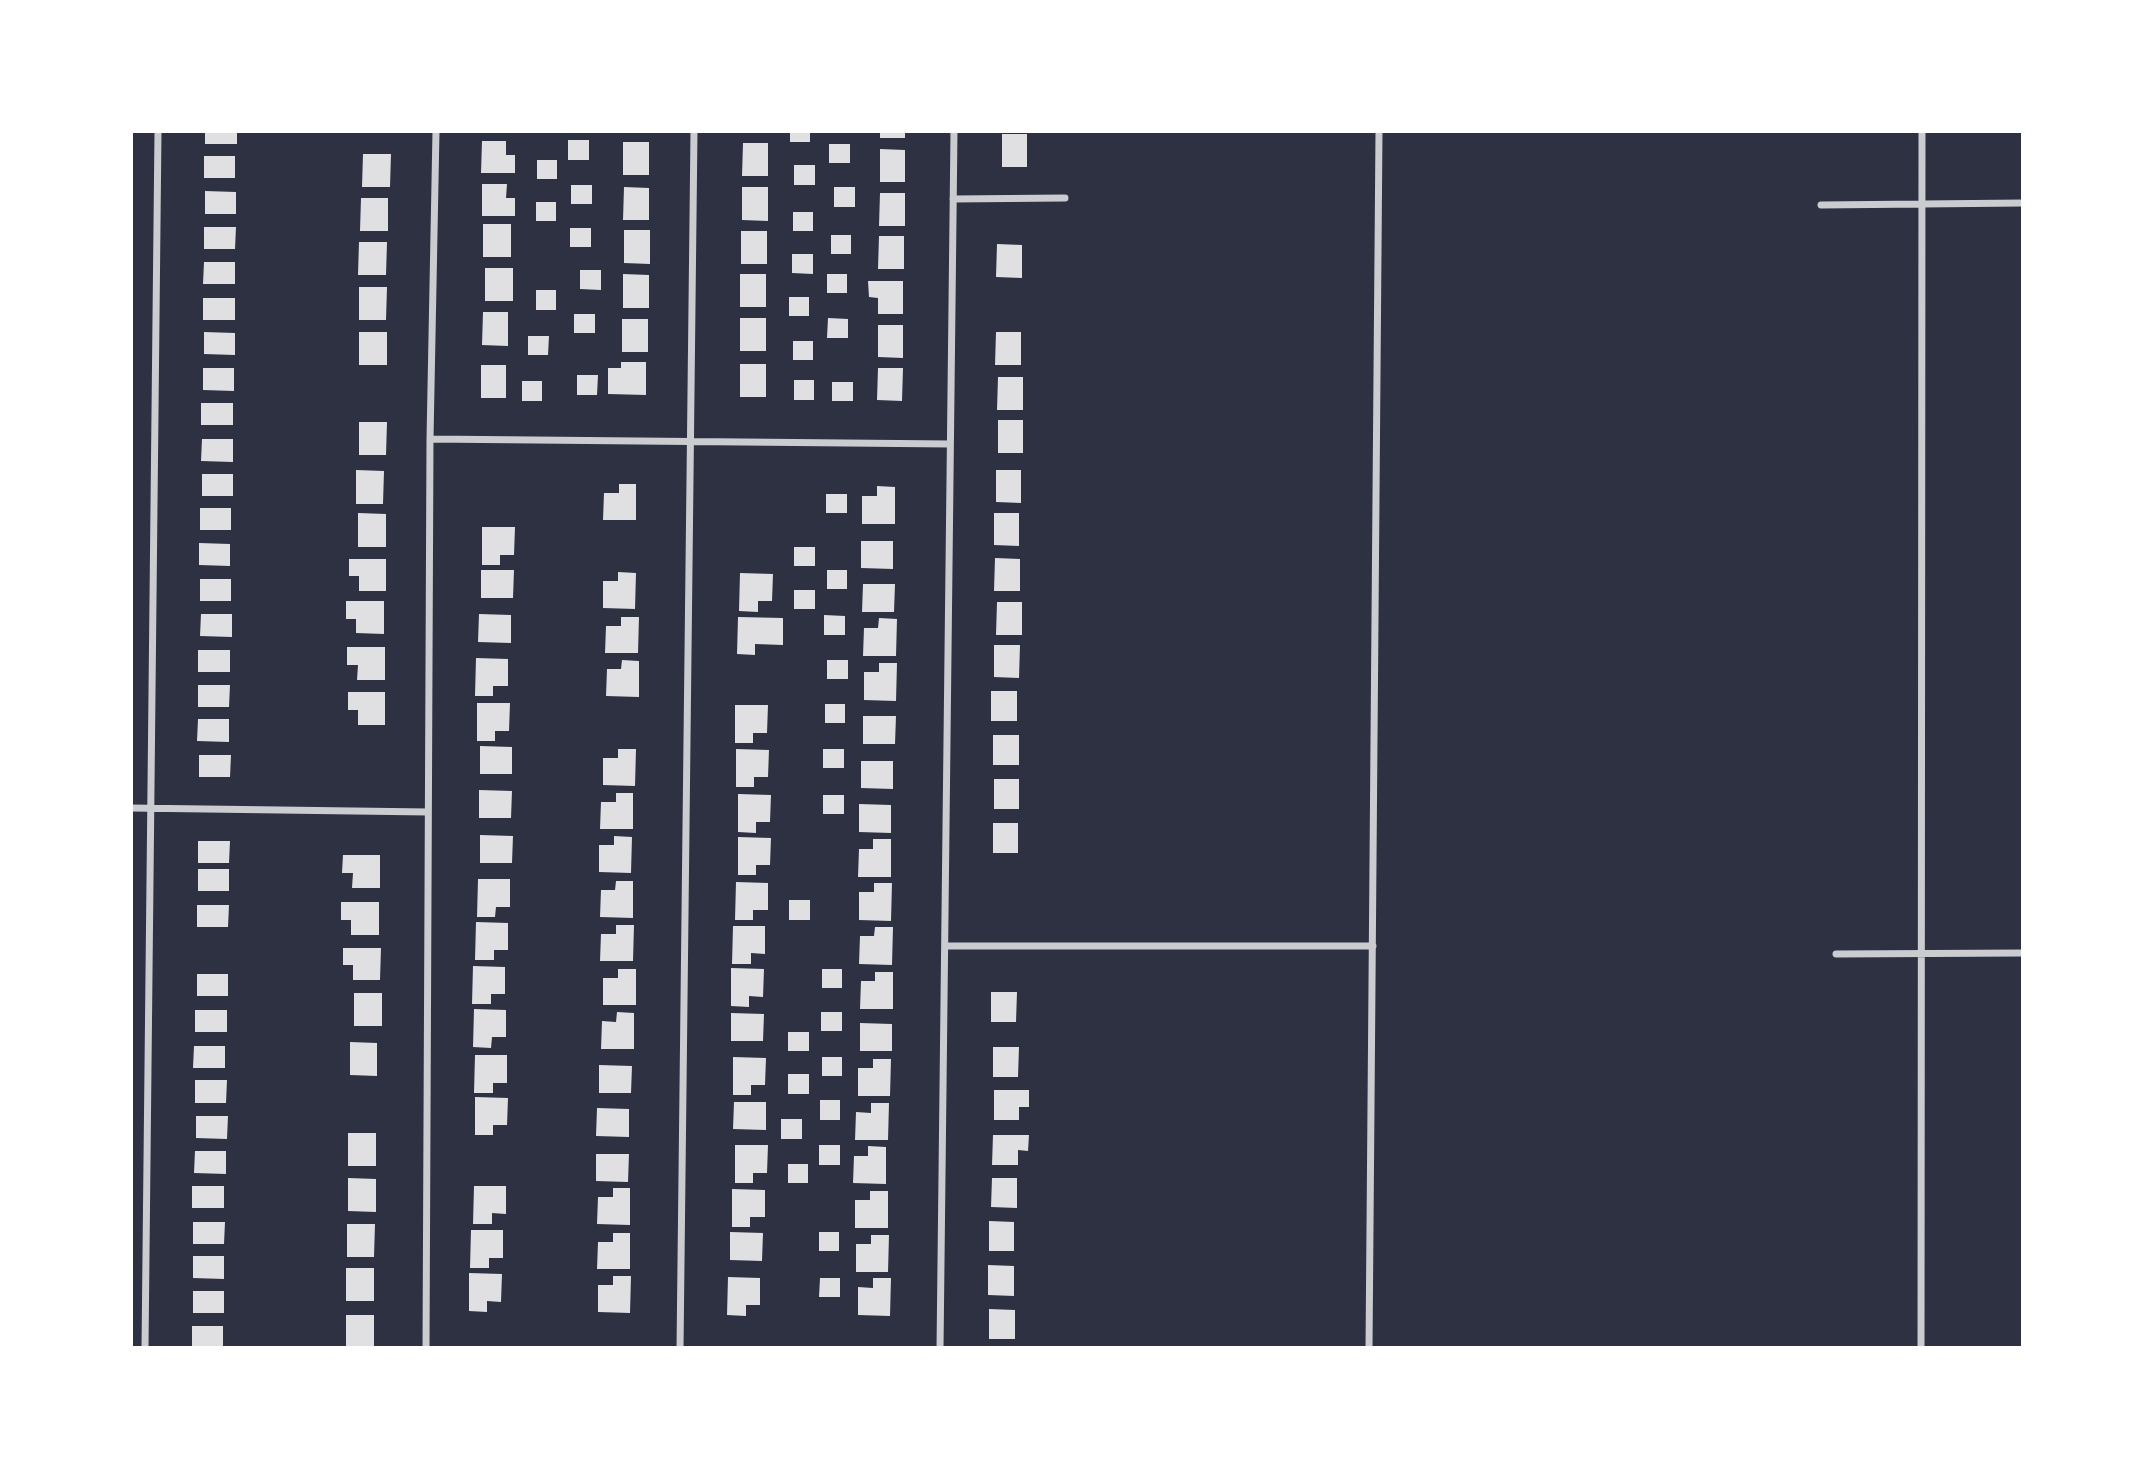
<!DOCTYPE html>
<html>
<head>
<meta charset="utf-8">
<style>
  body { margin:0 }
  #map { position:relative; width:2154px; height:1479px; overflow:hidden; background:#2d3142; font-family:Poppins,sans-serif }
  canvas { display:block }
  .frame { position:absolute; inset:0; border:133px solid #fff; pointer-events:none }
</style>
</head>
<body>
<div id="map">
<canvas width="2154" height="1479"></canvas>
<div class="frame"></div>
</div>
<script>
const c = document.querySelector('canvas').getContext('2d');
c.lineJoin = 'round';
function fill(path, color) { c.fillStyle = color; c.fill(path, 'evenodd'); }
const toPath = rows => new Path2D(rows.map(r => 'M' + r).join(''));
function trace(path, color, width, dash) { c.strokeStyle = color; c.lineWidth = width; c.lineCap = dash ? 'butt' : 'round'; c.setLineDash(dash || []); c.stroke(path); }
const building = toPath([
  [205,131,237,131,237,144,205,144],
  [790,131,810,131,810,142,790,142],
  [880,131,905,131,905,138,880,138],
  [1002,134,1027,134,1027,167,1002,167],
  [568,140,589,140,589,160,568,160],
  [482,141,506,141,506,155,515,155,515,173,481,173],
  [623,142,649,142,649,175,623,175],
  [743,143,768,143,768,176,742,176],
  [829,144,850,144,850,163,829,163],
  [880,149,905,150,905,182,880,182],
  [363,154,391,154,390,187,362,187],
  [204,156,235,156,235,178,204,178],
  [537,160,557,160,557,179,537,179],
  [794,165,815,165,815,185,794,185],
  [482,184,507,184,506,198,515,198,515,216,482,216],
  [571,185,592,185,592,204,571,204],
  [624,187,649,188,649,220,623,220],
  [742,187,768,187,768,221,742,220],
  [834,187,855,187,855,207,834,207],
  [205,191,236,192,236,214,205,214],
  [880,193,905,193,905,226,879,226],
  [361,198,388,198,388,231,360,231],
  [536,202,556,202,556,221,536,221],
  [793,212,813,212,813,231,793,231],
  [483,224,511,224,511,257,483,257],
  [204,227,236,227,235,249,204,249],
  [570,228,591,228,591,247,570,247],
  [624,230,650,230,650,264,624,263],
  [741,231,767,231,767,264,741,264],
  [831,235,851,235,851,254,831,254],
  [879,236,904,236,904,269,878,269],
  [359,242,387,242,386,275,358,275],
  [997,244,1022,245,1022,278,996,277],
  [792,254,813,254,813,274,792,273],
  [204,262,235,262,235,284,203,284],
  [485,268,513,268,513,301,485,301],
  [580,270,601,270,601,290,580,289],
  [623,274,649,275,649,308,623,308],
  [740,274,766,274,766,307,740,307],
  [827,274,847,274,847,293,827,293],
  [868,281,903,281,903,314,878,314,878,298,869,297],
  [359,287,387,287,386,320,359,320],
  [536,290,556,290,556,310,536,310],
  [789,297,809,297,809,316,789,316],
  [203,298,235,298,235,320,203,320],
  [483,312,508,312,508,346,482,345],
  [574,314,595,314,595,333,574,333],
  [740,318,766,318,766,351,740,351],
  [828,318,848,319,848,338,827,338],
  [622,319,648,319,648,352,622,352],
  [878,325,903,325,903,358,878,357],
  [204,332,235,333,235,355,204,354],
  [359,332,387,332,387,365,359,365],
  [996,332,1021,332,1021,365,995,365],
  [528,336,549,336,548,355,528,355],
  [793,341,813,341,813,360,793,360],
  [621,362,646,362,646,395,608,394,608,368,621,368],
  [740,364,766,364,766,397,740,397],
  [481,365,506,365,506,398,481,398],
  [203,368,234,368,234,391,203,390],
  [878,368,903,368,902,401,877,400],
  [577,375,598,375,597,395,577,395],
  [998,377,1023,377,1023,410,997,410],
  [794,380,814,380,814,400,794,400],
  [522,381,542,381,542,401,522,401],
  [832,382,853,382,853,401,832,401],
  [201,403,233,403,233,425,201,425],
  [998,420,1023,420,1023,453,998,453],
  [359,422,387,422,386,455,359,455],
  [202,439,233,439,233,462,201,461],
  [356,470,384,471,383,504,356,504],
  [996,470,1021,470,1021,503,996,502],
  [202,474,233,474,233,496,202,496],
  [619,484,636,484,636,520,603,520,604,493,619,493],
  [877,486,895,487,895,524,862,524,862,496,877,496],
  [826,494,847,494,847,513,826,513],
  [200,508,231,508,231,530,200,530],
  [358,513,386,514,386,547,358,547],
  [994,513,1019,513,1019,546,994,545],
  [482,527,515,527,514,555,500,555,500,565,482,565],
  [861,541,893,541,893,569,861,568],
  [199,543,230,544,230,566,199,565],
  [794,547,815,547,815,566,794,566],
  [995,558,1020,559,1020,591,994,591],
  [349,559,386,559,386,591,359,591,359,576,349,576],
  [481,570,514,570,513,598,481,598],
  [827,570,847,570,847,589,827,589],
  [618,572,636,573,635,609,603,608,603,581,618,581],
  [740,573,773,574,772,601,758,601,758,612,739,611],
  [200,579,231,579,231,601,200,601],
  [863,584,895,584,894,612,862,612],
  [794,590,815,590,815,609,794,609],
  [346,601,384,601,384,634,356,633,356,619,346,619],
  [997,602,1022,602,1022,635,996,635],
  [201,614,232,614,232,637,200,636],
  [479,614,511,615,511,643,478,642],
  [824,615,845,616,845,635,824,635],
  [621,617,639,617,638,653,605,653,606,626,621,626],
  [738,617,783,618,783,645,755,644,755,655,737,654],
  [879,618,897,619,896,656,863,656,864,628,878,628],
  [994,645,1020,645,1019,678,994,677],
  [347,647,385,647,385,680,357,680,358,665,347,665],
  [198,650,230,650,230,672,198,672],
  [476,658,508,659,508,686,493,686,493,696,475,696],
  [622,660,639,661,639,697,606,696,607,669,621,669],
  [827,660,848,660,848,679,827,679],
  [879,663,897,663,896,701,864,700,864,672,879,672],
  [198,685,230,685,229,707,198,707],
  [991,691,1017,691,1017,721,991,721],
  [348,692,385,692,385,725,358,725,358,710,348,710],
  [477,703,510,703,509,731,495,731,495,741,477,741],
  [825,704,845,704,845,723,825,723],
  [735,705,768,705,767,733,753,733,753,743,735,743],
  [863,716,896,716,895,744,863,744],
  [198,719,229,719,229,742,197,741],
  [993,735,1019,735,1019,765,993,765],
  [480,746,512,747,512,774,480,774],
  [618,749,636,749,635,786,603,785,603,758,618,758],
  [736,749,769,750,768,777,754,777,754,787,736,787],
  [823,749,844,749,844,768,823,768],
  [199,755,231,755,230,777,199,777],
  [861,761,893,761,893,789,861,788],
  [994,779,1019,779,1019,809,994,809],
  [479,790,512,791,511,818,479,818],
  [616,793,633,793,633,829,600,829,601,802,616,802],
  [738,794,771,795,770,822,756,822,756,833,738,832],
  [823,795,844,795,844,814,823,814],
  [859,804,891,805,891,833,859,832],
  [993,823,1018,823,1018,853,993,853],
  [480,835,513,836,512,863,480,863],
  [614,836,632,837,631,873,599,872,599,845,614,845],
  [738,837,771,838,770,865,756,865,756,875,738,875],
  [873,839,891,839,891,877,858,877,859,849,873,849],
  [198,841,230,841,229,863,198,863],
  [343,855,380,855,380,888,352,888,353,873,342,873],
  [198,869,229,869,229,891,198,891],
  [478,879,510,879,510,907,496,907,495,917,477,917],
  [616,881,633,881,633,918,600,917,601,890,615,890],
  [736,882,768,883,768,910,753,910,753,920,735,920],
  [874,883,892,883,891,921,859,920,859,892,874,892],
  [789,900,810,900,810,920,789,920],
  [341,902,379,902,379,935,351,935,351,920,341,920],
  [197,905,229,905,228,927,197,927],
  [476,922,508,923,508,950,494,950,494,960,475,960],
  [616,925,634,925,633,961,600,961,601,934,616,934],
  [733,926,765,926,765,954,751,953,751,964,732,964],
  [875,927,893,927,892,965,859,964,860,936,874,936],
  [343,948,381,948,380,980,353,980,353,965,343,965],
  [473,966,505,967,505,994,491,994,491,1004,472,1004],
  [731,968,764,969,763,997,749,996,749,1007,731,1006],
  [618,969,636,969,636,1005,603,1005,603,978,618,978],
  [822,969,842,969,842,988,822,988],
  [875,972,893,972,893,1009,860,1009,861,981,875,981],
  [197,974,228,974,228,996,197,996],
  [991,992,1017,992,1016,1022,991,1022],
  [354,993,382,993,382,1026,354,1026],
  [474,1009,506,1010,506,1037,492,1037,491,1048,473,1047],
  [195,1010,227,1010,227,1032,195,1032],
  [617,1012,634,1013,634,1049,601,1049,602,1021,616,1022],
  [821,1012,842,1012,842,1031,821,1031],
  [731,1013,764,1014,763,1041,731,1041],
  [860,1023,892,1024,892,1051,860,1051],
  [788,1032,809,1032,809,1051,788,1051],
  [350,1042,377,1043,377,1076,350,1075],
  [194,1046,225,1046,225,1068,193,1068],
  [993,1047,1019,1047,1018,1077,993,1077],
  [475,1055,507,1055,507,1083,493,1083,493,1093,474,1093],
  [733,1057,766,1058,765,1085,751,1085,751,1095,733,1095],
  [822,1057,842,1057,842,1076,822,1076],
  [873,1059,891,1059,890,1096,858,1096,858,1068,873,1068],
  [599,1065,632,1066,631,1093,599,1093],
  [788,1074,809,1074,809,1094,788,1094],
  [195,1080,227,1080,226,1103,195,1103],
  [994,1090,1029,1090,1029,1107,1019,1107,1019,1120,994,1120],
  [475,1097,508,1098,507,1125,493,1125,493,1135,475,1135],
  [820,1100,840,1100,840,1120,820,1120],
  [734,1102,766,1102,766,1130,733,1129],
  [871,1103,889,1103,888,1140,855,1140,856,1112,871,1113],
  [597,1108,629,1109,629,1137,596,1136],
  [196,1116,228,1116,227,1139,196,1138],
  [781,1119,802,1119,802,1139,781,1139],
  [348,1133,376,1133,376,1166,348,1166],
  [993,1135,1029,1135,1028,1151,1018,1150,1018,1165,992,1165],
  [735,1145,768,1145,767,1173,753,1173,753,1183,735,1183],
  [819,1145,840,1145,840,1165,819,1165],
  [868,1146,886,1147,886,1184,853,1183,854,1156,868,1156],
  [195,1151,226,1151,226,1174,194,1173],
  [596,1154,629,1154,628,1182,596,1181],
  [788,1164,808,1164,808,1183,788,1183],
  [348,1178,376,1179,376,1212,348,1211],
  [992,1178,1017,1178,1017,1208,991,1207],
  [192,1186,224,1186,224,1208,192,1208],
  [474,1186,506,1186,506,1214,492,1213,492,1224,473,1224],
  [613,1188,630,1188,630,1225,597,1224,598,1197,613,1197],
  [732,1189,765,1190,765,1217,750,1217,750,1227,732,1227],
  [870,1191,888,1191,888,1228,855,1228,855,1200,870,1200],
  [989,1221,1014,1222,1014,1251,989,1251],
  [193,1222,225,1222,224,1244,193,1244],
  [347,1224,375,1224,374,1257,347,1257],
  [471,1230,503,1230,503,1258,489,1258,489,1268,470,1268],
  [730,1232,763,1233,762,1261,730,1260],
  [819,1232,839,1232,839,1251,819,1251],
  [613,1233,630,1233,630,1269,597,1269,598,1242,613,1242],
  [871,1235,889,1235,888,1272,856,1272,856,1244,871,1244],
  [193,1256,224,1256,224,1279,193,1278],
  [988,1265,1014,1266,1014,1296,988,1295],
  [346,1268,374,1268,374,1301,346,1301],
  [469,1273,502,1274,501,1302,487,1301,487,1312,469,1311],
  [613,1276,631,1276,630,1313,598,1312,598,1285,613,1285],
  [728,1277,760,1278,760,1305,746,1305,746,1316,727,1315],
  [820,1278,840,1278,840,1297,819,1297],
  [873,1278,891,1278,890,1316,858,1315,858,1287,873,1288],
  [193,1291,224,1291,224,1313,193,1313],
  [989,1309,1015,1310,1015,1339,989,1339],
  [346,1315,374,1315,374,1348,346,1348],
  [192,1326,223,1326,223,1348,192,1348]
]);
const minor = toPath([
  [953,199,1065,198],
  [1821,205,2023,203],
  [430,439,950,444],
  [131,808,428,812],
  [946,946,1373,946],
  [1836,954,2023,953],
  [145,1348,158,131],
  [426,1348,430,439,436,131],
  [680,1348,694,131],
  [940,1348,954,131],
  [1369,1348,1379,131],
  [1921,1348,1922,131]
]);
fill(building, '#e0e0e3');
trace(minor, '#caccd0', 7);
</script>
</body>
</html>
